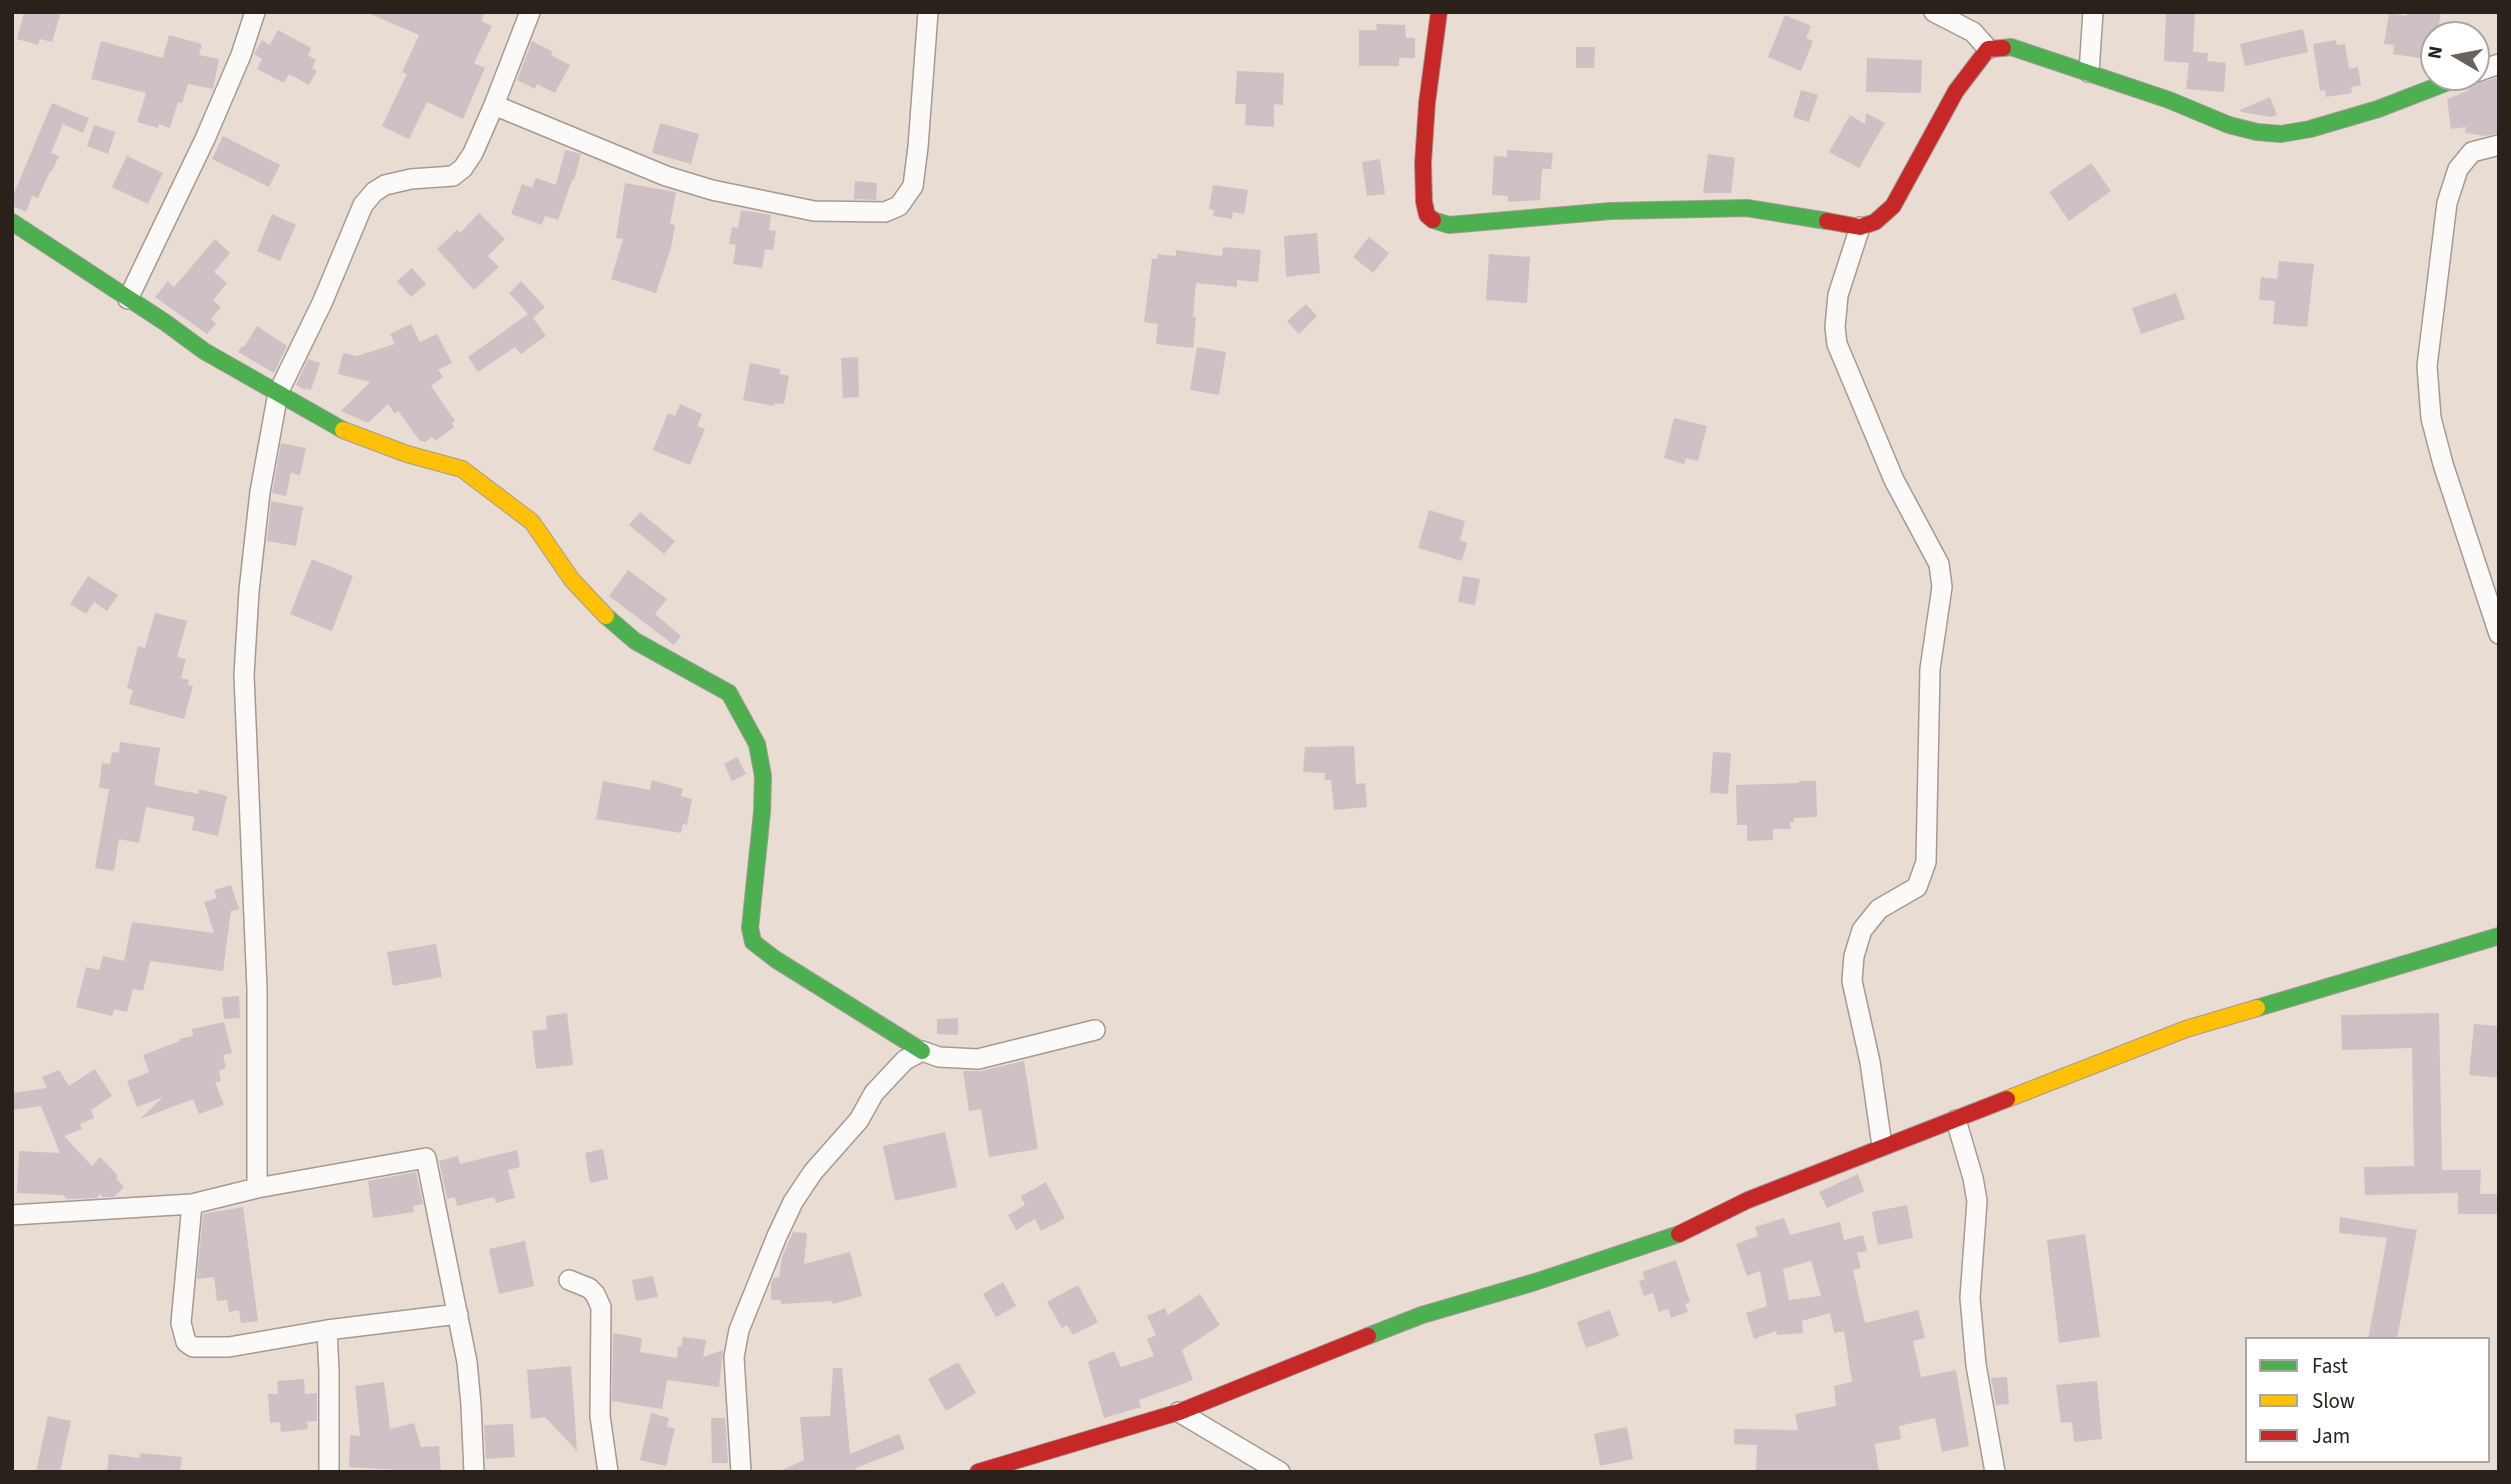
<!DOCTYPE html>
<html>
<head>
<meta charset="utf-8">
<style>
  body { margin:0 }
  #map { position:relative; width:2511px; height:1484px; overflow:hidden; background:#e9dcd3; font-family:"Source Sans 3",sans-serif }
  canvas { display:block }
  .frame { position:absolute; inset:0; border:14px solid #29211a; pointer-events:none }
  .legend { position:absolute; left:2245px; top:1337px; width:245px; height:126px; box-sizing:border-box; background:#fff; border:2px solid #a9a6a3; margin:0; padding:9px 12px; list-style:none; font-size:21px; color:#29211a }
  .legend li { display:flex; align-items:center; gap:14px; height:35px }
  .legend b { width:35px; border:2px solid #a9a6a3 }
  .north { position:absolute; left:2420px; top:21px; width:70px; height:70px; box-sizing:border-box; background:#fff; border:2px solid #a9a6a3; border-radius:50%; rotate:280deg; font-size:19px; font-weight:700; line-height:28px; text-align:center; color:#29211a }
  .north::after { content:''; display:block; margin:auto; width:24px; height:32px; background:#6c625b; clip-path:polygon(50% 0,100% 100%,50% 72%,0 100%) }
</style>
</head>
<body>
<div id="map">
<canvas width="2511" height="1484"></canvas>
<div class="frame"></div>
<ul class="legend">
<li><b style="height:9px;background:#4caf50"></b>Fast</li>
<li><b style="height:9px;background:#ffc107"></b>Slow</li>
<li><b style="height:9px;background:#c62828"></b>Jam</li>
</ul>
<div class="north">N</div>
</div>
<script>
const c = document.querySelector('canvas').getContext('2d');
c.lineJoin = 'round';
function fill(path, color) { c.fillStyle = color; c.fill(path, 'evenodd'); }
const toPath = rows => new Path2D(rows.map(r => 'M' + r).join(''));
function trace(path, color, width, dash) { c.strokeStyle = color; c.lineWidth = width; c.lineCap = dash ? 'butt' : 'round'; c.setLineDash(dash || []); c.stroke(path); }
const building = toPath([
  [24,12,61,12,52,42,40,39,38,45,17,39],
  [366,12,485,12,481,21,492,26,474,63,485,68,463,119,427,102,409,139,382,126,407,74,402,72,419,35],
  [2166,12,2195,12,2193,52,2208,53,2207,61,2226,63,2224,92,2186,89,2189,63,2164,61],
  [2407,12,2441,12,2437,35,2434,35,2434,60,2393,54,2394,45,2384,44,2389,13,2407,16],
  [1785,15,1811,26,1806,38,1813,41,1801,71,1768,57],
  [1376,24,1405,25,1406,38,1415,38,1415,58,1399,58,1399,66,1359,66,1359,30,1377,30],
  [2303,29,2308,52,2245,66,2240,44],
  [278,30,311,48,308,55,316,60,312,68,317,71,309,85,289,74,284,83,257,69,262,59,254,54,262,40,270,45],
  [169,35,202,44,199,55,219,59,213,89,188,84,182,103,178,102,170,128,159,124,158,128,137,122,146,93,91,79,101,41,163,58],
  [2336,40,2337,45,2345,44,2349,69,2358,67,2361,85,2351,87,2352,93,2326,97,2325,90,2320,91,2313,44],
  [532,41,553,52,551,55,570,65,555,93,537,84,535,89,517,80],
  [1576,47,1595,47,1594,68,1576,68],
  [1867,58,1922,60,1921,93,1866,92],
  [1237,71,1284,73,1283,105,1274,104,1274,127,1245,125,1246,104,1235,104],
  [2499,77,2499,133,2486,136,2465,133,2466,127,2451,129,2447,99,2467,91,2475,84],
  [1801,90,1818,95,1809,122,1793,117],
  [2270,97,2277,115,2271,117,2241,112,2240,110],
  [52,103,89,118,83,133,63,124,51,153,59,156,52,171,50,171,38,198,32,196,26,212,12,206,12,198],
  [1866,113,1885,123,1859,168,1829,152,1850,115,1865,124],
  [660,123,699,134,691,164,652,153],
  [94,125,115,132,108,154,87,146],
  [223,136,280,165,269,187,212,159],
  [565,150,581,154,574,180,572,180,558,220,545,216,542,225,511,214,522,184,532,188,536,178,556,185],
  [1507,150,1553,153,1551,169,1542,169,1540,200,1508,202,1508,196,1492,195,1494,156,1507,157],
  [1708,154,1735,158,1731,193,1703,193],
  [127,156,163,173,148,204,112,187],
  [1380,159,1385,194,1367,196,1362,162],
  [2091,163,2111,191,2069,221,2049,192],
  [855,181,877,183,876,200,854,199],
  [625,183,676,192,670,224,675,225,671,248,656,293,611,279,623,239,616,238],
  [1213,185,1248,190,1244,214,1233,212,1232,219,1213,216,1214,210,1209,209],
  [741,210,771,215,769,230,776,231,773,250,765,249,762,268,733,264,736,245,729,244,732,227,738,228],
  [479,213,505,239,488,256,499,267,474,290,437,249,457,230,460,233],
  [272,214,296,225,280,261,257,251],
  [1317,233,1320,273,1286,277,1284,236],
  [1369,237,1389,253,1373,273,1353,257],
  [215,239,230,253,214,272,227,283,213,300,221,307,211,319,216,324,207,334,155,297,168,281,174,287],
  [1223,247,1261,250,1258,282,1237,280,1237,287,1196,283,1193,317,1196,317,1193,348,1156,344,1158,324,1144,322,1152,259,1157,259,1158,254,1176,256,1176,250,1222,256],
  [1489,254,1530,257,1527,303,1486,300],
  [2279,261,2314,264,2307,327,2273,324,2275,301,2259,300,2261,277,2277,279],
  [412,268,426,284,411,297,397,281],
  [521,281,545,307,533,318,546,336,521,354,515,347,478,372,468,357,528,314,509,293],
  [2176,293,2185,319,2141,334,2132,308],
  [1306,304,1317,316,1299,334,1287,321],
  [411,324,420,342,437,334,452,363,438,370,443,377,431,386,455,421,452,423,454,427,435,441,432,437,425,442,420,441,398,411,395,414,388,404,368,423,341,411,370,382,338,374,343,353,357,356,395,344,390,334],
  [257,326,287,346,274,373,238,352,242,346,244,347],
  [1197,347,1226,352,1219,395,1190,390],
  [858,357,859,397,843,398,841,358],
  [308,359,320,363,311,390,306,388,305,390,296,385],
  [750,363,780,369,780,374,789,376,784,404,775,403,774,406,743,400],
  [680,404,702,414,697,426,705,429,690,465,653,450,668,413,675,416],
  [1674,418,1707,426,1698,461,1686,458,1684,464,1664,458],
  [281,443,306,448,300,475,291,473,286,496,272,493],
  [271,501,303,507,296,546,267,541],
  [1429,510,1465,521,1460,540,1467,543,1462,561,1418,548],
  [640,512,675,541,664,554,629,525],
  [312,559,353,576,332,631,290,614],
  [628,570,667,599,655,614,681,636,674,645,609,596],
  [88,576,118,595,107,611,94,602,86,614,70,604],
  [1463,576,1480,579,1475,605,1458,602],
  [155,613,187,621,177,657,186,659,181,678,189,680,188,685,193,686,184,719,129,704,133,690,127,688,138,646,145,648],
  [120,742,160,748,154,785,198,794,199,789,227,796,218,836,192,830,195,817,146,807,139,843,119,839,114,871,95,868,109,789,99,788,102,763,110,764,112,752,119,753],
  [1354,746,1356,784,1365,783,1367,807,1334,810,1331,780,1325,780,1325,773,1303,772,1305,747],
  [1713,752,1731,753,1728,794,1710,793],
  [737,757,746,774,732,781,724,764],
  [652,780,683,789,681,796,692,799,687,825,683,824,681,833,596,819,603,781,650,790],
  [1799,781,1816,781,1817,817,1794,818,1794,822,1790,822,1791,829,1773,829,1773,840,1747,841,1747,825,1737,825,1736,785,1799,783],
  [231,885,239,909,231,911,223,971,150,961,143,991,133,989,127,1012,114,1009,112,1016,76,1007,86,967,99,970,103,956,124,961,132,922,214,933,204,902,217,898,214,890],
  [436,944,442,977,393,986,387,952],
  [239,996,240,1018,224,1019,222,997],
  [567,1013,573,1065,536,1069,532,1031,547,1029,546,1016],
  [2439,1013,2442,1170,2481,1170,2480,1194,2499,1194,2499,1214,2458,1214,2458,1193,2365,1195,2364,1167,2414,1166,2412,1048,2342,1050,2341,1015],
  [958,1018,958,1035,937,1034,937,1019],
  [224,1022,232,1053,223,1055,226,1068,219,1071,221,1081,215,1082,224,1105,199,1114,193,1099,140,1119,163,1097,137,1107,127,1081,149,1072,143,1055,180,1041,179,1039,193,1036,192,1029],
  [2474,1024,2499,1026,2499,1078,2469,1075],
  [1024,1061,1038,1149,989,1157,981,1109,969,1111,963,1071,981,1071],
  [95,1069,112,1096,91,1110,94,1118,80,1124,82,1129,64,1136,92,1166,100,1157,118,1176,116,1178,124,1187,114,1197,103,1197,100,1194,97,1198,67,1199,63,1195,17,1193,19,1151,60,1153,41,1106,12,1110,12,1093,47,1088,42,1077,59,1070,69,1086],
  [945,1132,957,1187,895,1201,883,1146],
  [603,1149,608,1179,590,1183,585,1153],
  [517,1150,520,1167,508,1170,515,1198,496,1203,494,1197,457,1206,455,1197,447,1199,439,1161,458,1156,460,1164],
  [416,1172,423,1204,413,1206,414,1212,373,1218,368,1181],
  [1858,1174,1864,1191,1827,1208,1819,1192],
  [1046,1182,1065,1218,1041,1231,1035,1219,1016,1230,1008,1215,1025,1205,1021,1196],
  [1907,1205,1913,1238,1878,1245,1872,1212],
  [243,1207,258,1321,241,1323,239,1310,229,1312,227,1300,217,1301,214,1277,197,1279,203,1214],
  [2340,1217,2417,1230,2397,1339,2368,1339,2387,1238,2339,1233],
  [1784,1218,1790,1235,1840,1222,1844,1240,1863,1235,1867,1251,1857,1253,1861,1268,1853,1270,1865,1323,1918,1310,1925,1338,1913,1341,1921,1377,1956,1370,1969,1446,1942,1452,1935,1418,1899,1426,1901,1439,1875,1444,1879,1472,1756,1472,1757,1445,1734,1444,1734,1429,1798,1430,1795,1414,1836,1406,1834,1386,1852,1382,1844,1331,1834,1333,1830,1313,1802,1321,1803,1333,1777,1335,1776,1331,1754,1339,1746,1313,1767,1306,1760,1271,1747,1276,1736,1244,1758,1236,1755,1227],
  [1811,1261,1821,1296,1789,1300,1783,1269],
  [793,1232,807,1233,804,1264,850,1252,862,1296,833,1304,832,1301,781,1304,781,1300,771,1300,771,1284,773,1278,779,1277,782,1257],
  [2085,1234,2100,1337,2059,1343,2047,1240],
  [525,1241,534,1286,499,1294,489,1249],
  [1676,1260,1690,1302,1685,1304,1688,1312,1671,1318,1668,1309,1659,1312,1653,1293,1644,1296,1639,1281,1645,1279,1642,1272],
  [653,1276,658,1297,636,1301,632,1280],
  [1003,1282,1016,1306,996,1317,983,1294],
  [1078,1285,1098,1322,1073,1335,1067,1325,1062,1328,1047,1302],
  [1200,1294,1220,1325,1182,1350,1193,1380,1139,1400,1141,1407,1104,1418,1088,1362,1114,1351,1121,1367,1154,1356,1147,1339,1156,1335,1147,1316,1165,1308,1168,1315],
  [1610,1310,1619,1336,1586,1348,1577,1322],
  [613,1333,642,1338,640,1352,677,1358,678,1346,681,1347,683,1337,706,1340,703,1357,723,1350,719,1387,667,1380,662,1409,612,1401],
  [958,1362,976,1393,946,1411,928,1379],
  [571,1366,577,1451,545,1417,531,1419,527,1370],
  [833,1368,842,1368,850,1454,899,1434,905,1449,856,1468,857,1472,778,1472,804,1460,800,1417,830,1416],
  [2007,1377,2009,1404,1996,1405,1991,1378],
  [304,1379,305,1394,317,1393,317,1421,307,1422,308,1429,281,1432,280,1422,270,1423,268,1394,278,1394,277,1381],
  [2097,1381,2102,1439,2074,1442,2072,1422,2061,1423,2056,1385],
  [384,1382,390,1429,414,1423,421,1447,439,1446,441,1472,400,1472,400,1470,349,1467,350,1435,360,1436,355,1386],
  [651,1413,669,1418,667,1427,675,1428,666,1466,640,1460],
  [48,1416,71,1421,60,1472,36,1472],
  [711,1418,725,1418,728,1463,712,1463],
  [513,1424,515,1457,486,1459,484,1425],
  [1627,1427,1633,1459,1600,1466,1594,1434],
  [140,1453,182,1457,180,1472,107,1472,109,1454,139,1458]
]);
const street = toPath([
  [1934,12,1973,32,1988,49],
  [2089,72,2093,12],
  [2476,72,2499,64],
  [494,105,666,176,712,190,814,211,885,212,899,206,913,186,918,147,928,12],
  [2499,145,2472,152,2458,169,2447,203,2427,366,2431,418,2443,464,2499,634],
  [1860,227,1838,295,1835,327,1837,344,1894,480,1939,564,1942,587,1930,669,1926,862,1917,887,1879,909,1862,930,1854,956,1852,981,1870,1062,1882,1146],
  [128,299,205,139,241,55,255,12],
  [1956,1120,1973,1178,1977,1201,1970,1298,1976,1365,1995,1472],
  [257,1188,257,989,244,675,249,591,260,492,278,393,322,303,363,205,374,192,385,185,411,179,453,176,463,168,473,153,494,105,530,12],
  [192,1204,181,1323,186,1342,193,1347,229,1347,327,1330,458,1314],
  [12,1215,192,1204,257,1188,426,1158,467,1362,471,1405,474,1472],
  [569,1280,589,1288,595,1294,601,1307,600,1416,608,1472],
  [327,1330,329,1371,329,1472],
  [1179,1412,1280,1472],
  [741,1472,734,1357,739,1330,777,1236,793,1202,813,1172,859,1120,874,1093,905,1060,922,1051,939,1057,978,1059,1095,1030]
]);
const fast = toPath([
  [2003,48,2011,47,2169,100,2229,125,2257,132,2281,134,2310,129,2378,109,2461,77],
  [1433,220,1449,225,1611,211,1747,208,1827,221],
  [12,222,166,323,204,351,343,430],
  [606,616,635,641,729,693,757,744,763,776,762,812,750,928,753,942,775,959,922,1051],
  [2257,1008,2499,936],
  [1368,1336,1422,1315,1535,1282,1679,1234]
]);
const slow = toPath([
  [343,430,407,454,462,469,532,522,572,580,606,616],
  [2007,1099,2186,1029,2257,1008]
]);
const jam = toPath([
  [1433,220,1427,215,1424,202,1423,163,1427,103,1439,12],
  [1827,221,1860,227,1875,222,1893,206,1956,91,1988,49,2003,48],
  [1679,1234,1748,1200,2007,1099],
  [978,1472,1179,1412,1368,1336]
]);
fill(building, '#cec0c5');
trace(street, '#a49a93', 22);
trace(fast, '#a49a93', 18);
trace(slow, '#a49a93', 18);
trace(jam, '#a49a93', 18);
trace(street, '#fcfaf8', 19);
trace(fast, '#4caf50', 16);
trace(slow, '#ffc107', 16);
trace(jam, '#c62828', 16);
</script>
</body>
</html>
